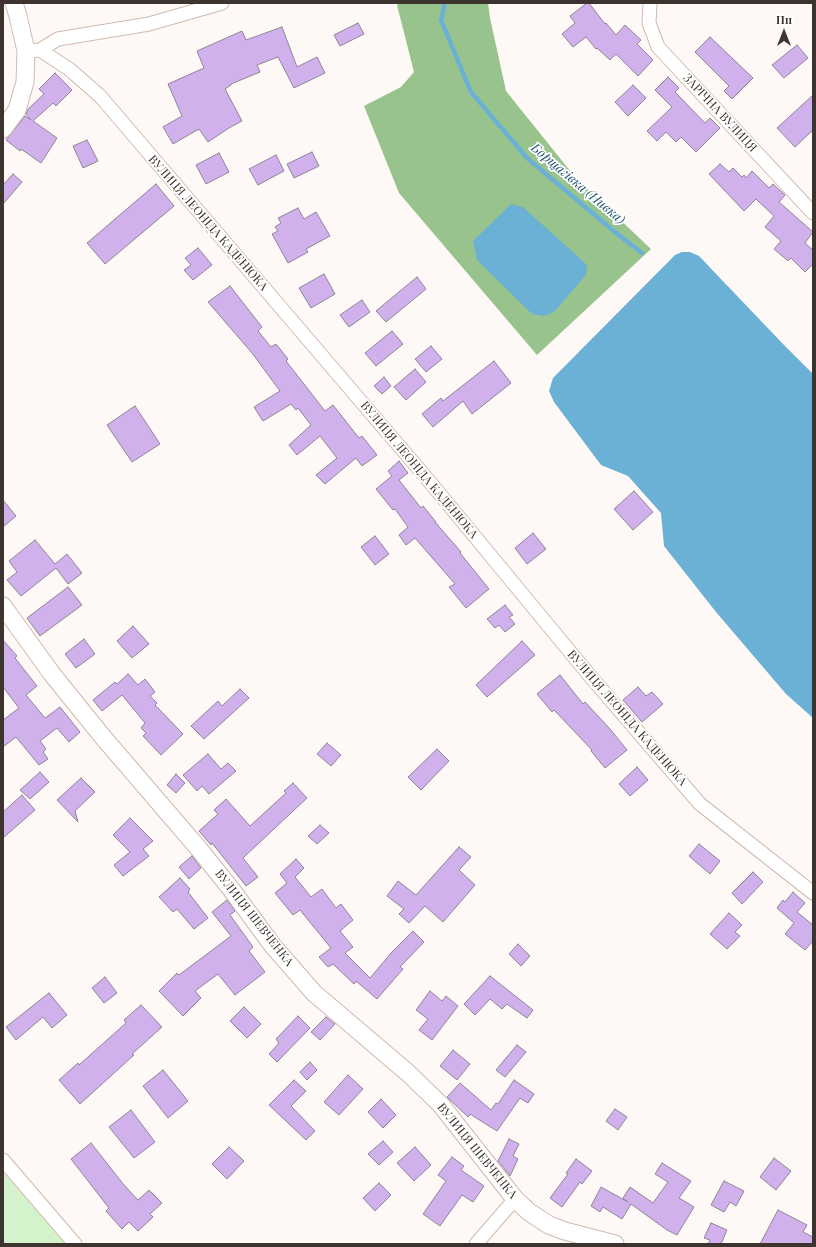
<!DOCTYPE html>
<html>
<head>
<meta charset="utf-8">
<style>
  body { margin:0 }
  #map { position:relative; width:816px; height:1247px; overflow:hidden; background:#fef9f6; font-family:"Playfair Display",serif }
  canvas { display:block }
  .frame { position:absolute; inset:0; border:4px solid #3d342f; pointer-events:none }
  .north { position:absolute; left:764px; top:12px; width:40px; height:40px; -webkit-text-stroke:3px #fff; paint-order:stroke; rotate:0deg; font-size:11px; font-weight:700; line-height:16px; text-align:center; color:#3d342f }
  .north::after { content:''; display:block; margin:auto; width:14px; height:18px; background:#3d342f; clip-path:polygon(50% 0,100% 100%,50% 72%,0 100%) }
</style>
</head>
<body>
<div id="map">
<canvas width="816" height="1247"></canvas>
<div class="frame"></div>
<div class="north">Пн</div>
</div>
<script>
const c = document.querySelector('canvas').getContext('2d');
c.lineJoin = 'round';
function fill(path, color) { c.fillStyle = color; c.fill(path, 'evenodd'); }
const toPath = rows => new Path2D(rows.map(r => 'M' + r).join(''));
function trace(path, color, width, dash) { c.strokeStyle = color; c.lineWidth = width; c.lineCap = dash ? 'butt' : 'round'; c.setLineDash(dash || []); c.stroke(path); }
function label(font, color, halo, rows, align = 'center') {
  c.font = font + ' "Playfair Display",serif'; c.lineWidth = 3.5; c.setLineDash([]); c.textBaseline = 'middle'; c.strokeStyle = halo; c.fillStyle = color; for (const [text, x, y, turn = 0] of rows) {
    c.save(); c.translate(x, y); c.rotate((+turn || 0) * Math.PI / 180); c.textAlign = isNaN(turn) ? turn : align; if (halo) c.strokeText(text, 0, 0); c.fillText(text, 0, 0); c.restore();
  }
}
const green = toPath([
  [3,1169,68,1244,3,1244]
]);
const forest = toPath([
  [399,3,488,3,490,18,506,91,575,177,651,249,537,355,399,193,364,106,401,87,414,72,397,5]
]);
const water = toPath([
  [511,204,523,207,587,265,586,275,554,312,544,316,532,314,477,260,473,241],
  [682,252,690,252,699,256,783,344,813,374,813,718,786,694,716,612,664,546,661,513,628,476,601,465,554,402,549,391,553,378,675,255]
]);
const stream = toPath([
  [445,3,441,20,471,92,527,158,621,237,642,253]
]);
const building = toPath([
  [587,3,589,3,605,24,606,23,616,35,625,25,641,40,637,44,653,60,638,76,616,54,610,60,597,48,596,49,586,37,573,47,562,34,575,23,570,16,587,3],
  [358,23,364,34,340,46,334,35,358,23],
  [282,27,297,67,317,57,325,73,294,88,278,57,257,65,260,72,231,84,231,85,225,89,242,121,229,128,208,142,199,129,173,144,163,127,182,116,168,84,204,68,197,51,242,31,246,40,282,27],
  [710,37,753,78,732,99,724,91,729,86,695,52,710,37],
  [797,45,808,58,784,78,772,65,797,45],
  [55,73,72,90,56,106,53,103,33,121,57,138,41,163,21,149,20,151,6,140,25,116,31,120,26,114,28,109,44,94,39,89,55,73],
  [668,77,679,88,675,92,705,123,710,118,720,128,696,152,681,137,676,142,666,132,657,141,647,131,672,107,655,90,668,77],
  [633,85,646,98,628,116,615,102,633,85],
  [813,95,813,130,795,147,777,128,813,95],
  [87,140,98,161,83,168,73,146,87,140],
  [312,152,319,166,294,178,287,164,312,152],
  [219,153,229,172,206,184,196,165,219,153],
  [276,155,284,171,258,185,249,169,276,155],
  [720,164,729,172,733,168,742,177,744,175,746,178,752,171,769,188,773,184,785,195,779,202,813,232,805,243,813,250,813,264,805,272,791,258,788,261,774,249,781,241,765,227,774,216,756,199,744,211,709,174,720,164],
  [13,174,22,182,3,204,3,185,13,174],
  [156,184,174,206,105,264,87,243,156,184],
  [298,208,304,219,316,212,330,236,306,249,308,252,288,263,272,234,278,231,275,227,281,223,278,218,298,208],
  [198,248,212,265,193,280,184,270,191,265,185,258,198,248],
  [324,274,335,294,311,308,299,288,324,274],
  [417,277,426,289,386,322,376,311,417,277],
  [230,286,262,327,258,331,271,347,276,344,288,359,286,361,325,411,333,405,359,438,362,436,377,455,362,466,356,458,325,484,316,475,337,458,320,436,297,455,289,445,311,425,298,408,296,410,291,404,263,421,254,407,280,391,252,353,208,302,230,286],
  [362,300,370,312,349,327,340,315,362,300],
  [392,331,403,344,376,366,365,353,392,331],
  [431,346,442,359,426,372,415,359,431,346],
  [494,361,511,383,472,414,463,401,433,427,422,414,441,398,443,401,494,361],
  [415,369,426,382,406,400,394,387,415,369],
  [384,377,391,386,382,394,374,386,384,377],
  [135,406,160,444,132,462,107,425,135,406],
  [399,461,408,473,399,480,421,508,423,506,436,522,435,522,461,552,460,553,489,589,466,608,449,587,455,584,415,538,406,545,399,535,408,527,395,509,393,510,376,489,392,476,388,471,399,461],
  [634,491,653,512,633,530,614,509,634,491],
  [3,500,16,516,3,527,3,500],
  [533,533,546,549,527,564,515,548,533,533],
  [375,536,389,554,375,565,361,547,375,536],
  [35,540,55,564,67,554,82,573,68,584,56,568,21,596,7,580,17,572,9,561,35,540],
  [68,587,82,605,40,636,27,618,68,587],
  [505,605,513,615,509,617,515,624,505,632,499,625,495,628,487,619,505,605],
  [133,626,149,644,132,658,117,641,133,626],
  [84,639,95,654,76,668,65,654,84,639],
  [3,640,17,656,15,658,37,686,26,695,45,718,60,707,80,732,69,742,57,728,40,741,46,749,43,752,48,759,39,765,16,737,3,747,3,720,19,708,3,687,3,640],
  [522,641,535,655,487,697,476,685,522,641],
  [128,674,138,685,145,679,155,692,150,696,157,703,155,705,183,734,161,755,143,736,146,733,141,728,145,723,122,695,102,711,93,700,115,682,117,684,128,674],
  [560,675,583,704,585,702,610,729,627,750,605,768,591,751,592,750,554,710,552,712,537,694,560,675],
  [638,687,646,696,652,692,663,704,642,722,623,700,638,687],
  [240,689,249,698,204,739,191,726,218,701,222,706,240,689],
  [327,743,341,755,331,766,317,754,327,743],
  [437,749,449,761,421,790,408,777,437,749],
  [208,754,221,769,228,763,236,771,209,794,202,786,197,791,183,775,208,754],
  [637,767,648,780,630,796,619,784,637,767],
  [40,772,49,782,30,799,20,790,40,772],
  [176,774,185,783,176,793,167,785,176,774],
  [81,778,95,792,75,811,78,822,57,800,81,778],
  [293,783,307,798,243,858,258,877,246,886,212,843,211,845,199,831,218,814,214,810,226,799,250,826,286,793,284,791,293,783],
  [22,795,35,810,3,838,3,812,22,795],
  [130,818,153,841,143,849,149,856,123,876,114,865,130,852,113,835,130,818],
  [320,825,329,833,317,844,308,836,320,825],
  [699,844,720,861,710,874,689,856,699,844],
  [459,847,471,857,459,870,475,885,443,922,425,906,409,923,399,914,404,909,387,896,398,881,416,895,459,847],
  [192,856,201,868,189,879,179,867,192,856],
  [296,859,304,868,295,877,311,897,322,889,336,908,341,904,353,920,340,931,353,947,345,953,370,978,392,952,413,931,424,942,400,967,403,969,377,999,356,981,354,984,333,964,328,967,319,957,331,948,300,910,293,915,275,893,287,883,280,874,296,859],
  [753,872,763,882,742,904,732,893,753,872],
  [180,878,190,889,188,892,208,918,194,929,177,909,173,912,159,897,180,878],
  [793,892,805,903,797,912,813,925,813,941,805,950,785,934,794,923,777,908,783,900,785,902,793,892],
  [227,900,235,911,230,915,253,947,249,951,265,972,235,995,218,974,195,991,201,998,183,1016,159,991,177,973,179,975,231,936,212,912,227,900],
  [729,913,742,925,735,932,740,936,727,949,710,934,729,913],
  [518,944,530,956,521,966,509,954,518,944],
  [490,976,533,1010,527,1018,507,1004,502,1009,490,999,475,1015,464,1004,490,976],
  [105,977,117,993,104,1003,92,988,105,977],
  [430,991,442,1001,446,996,458,1006,432,1040,419,1030,428,1019,416,1010,430,991],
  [49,993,67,1015,52,1028,43,1017,16,1040,6,1027,49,993],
  [141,1005,162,1027,132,1054,134,1055,80,1104,59,1080,78,1063,79,1065,126,1023,124,1020,141,1005],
  [244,1007,261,1024,247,1038,230,1021,244,1007],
  [298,1016,310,1028,277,1062,269,1054,279,1043,276,1039,298,1016],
  [326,1017,335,1024,320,1040,311,1032,326,1017],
  [517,1045,526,1052,505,1077,496,1070,517,1045],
  [453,1050,470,1064,457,1080,440,1066,453,1050],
  [310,1062,317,1070,307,1080,300,1072,310,1062],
  [163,1070,188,1101,168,1118,143,1086,163,1070],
  [348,1075,363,1089,339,1115,324,1102,348,1075],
  [294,1080,306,1091,291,1106,315,1131,306,1140,269,1105,294,1080],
  [514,1080,534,1094,528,1103,520,1098,497,1131,470,1114,468,1117,447,1097,460,1083,491,1110,496,1103,498,1104,514,1080],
  [381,1099,396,1115,383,1128,368,1112,381,1099],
  [615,1109,627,1117,618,1130,606,1121,615,1109],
  [131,1110,155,1142,134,1158,109,1127,131,1110],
  [509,1139,519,1144,513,1156,518,1159,510,1176,498,1161,509,1139],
  [383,1141,393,1152,379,1165,368,1154,383,1141],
  [91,1143,124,1185,138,1200,149,1190,162,1203,150,1214,153,1217,138,1231,129,1222,122,1229,106,1211,109,1208,71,1159,91,1143],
  [229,1147,244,1161,227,1179,212,1164,229,1147],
  [415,1147,431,1165,414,1181,397,1163,415,1147],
  [452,1157,464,1166,461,1170,484,1186,473,1202,462,1195,440,1226,423,1214,446,1181,438,1175,452,1157],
  [774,1158,791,1171,776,1190,760,1177,774,1158],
  [576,1159,592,1171,582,1184,580,1182,562,1207,550,1198,568,1174,566,1173,576,1159],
  [662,1163,691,1181,679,1198,694,1207,677,1235,667,1230,631,1204,622,1219,603,1207,600,1212,591,1206,601,1187,628,1202,623,1198,630,1187,653,1203,668,1182,655,1174,662,1163],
  [724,1181,744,1191,736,1206,730,1202,724,1212,711,1205,724,1181],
  [379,1183,391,1195,375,1211,363,1198,379,1183],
  [778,1210,807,1225,803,1232,813,1237,813,1244,760,1244,778,1210],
  [711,1223,727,1230,721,1244,708,1244,710,1240,704,1238,711,1223]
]);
const minor = toPath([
  [650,3,649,23,658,47,813,213],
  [40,50,58,39,149,24,222,3],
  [26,51,40,50,69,69,100,96,429,481,590,676,700,804,813,893],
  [3,1160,75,1244],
  [476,1244,515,1199]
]);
const tertiary = toPath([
  [3,129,17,110,25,82,26,51,18,16,14,3],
  [3,606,52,674,102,736,199,849,231,889,273,946,314,993,408,1073,441,1105,515,1199,529,1212,549,1225,565,1231,615,1244]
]);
const streetNames = [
  ["ЗАРІЧНА ВУЛИЦЯ",720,113,47],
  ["ВУЛИЦЯ ЛЕОНІДА КАДЕНЮКА",208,223,49],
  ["ВУЛИЦЯ ЛЕОНІДА КАДЕНЮКА",419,470,50],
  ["ВУЛИЦЯ ЛЕОНІДА КАДЕНЮКА",627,718,49],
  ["ВУЛИЦЯ ШЕВЧЕНКА",254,918,52],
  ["ВУЛИЦЯ ШЕВЧЕНКА",477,1151,51]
];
const waterNames = [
  ["Борщагівка (Нивка)",578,184,40]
];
fill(green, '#d4f2cc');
fill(forest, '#98c38d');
fill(water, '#6bb0d5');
trace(stream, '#6bb0d5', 4.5);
fill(building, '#d1b1eb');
trace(building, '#8e8497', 1);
trace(minor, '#d0baae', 15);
trace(tertiary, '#d0baae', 19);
trace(minor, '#fff', 13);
trace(tertiary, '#fff', 17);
label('12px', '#3d342f', '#fff', streetNames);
label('italic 13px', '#1e546e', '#fff', waterNames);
</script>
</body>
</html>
